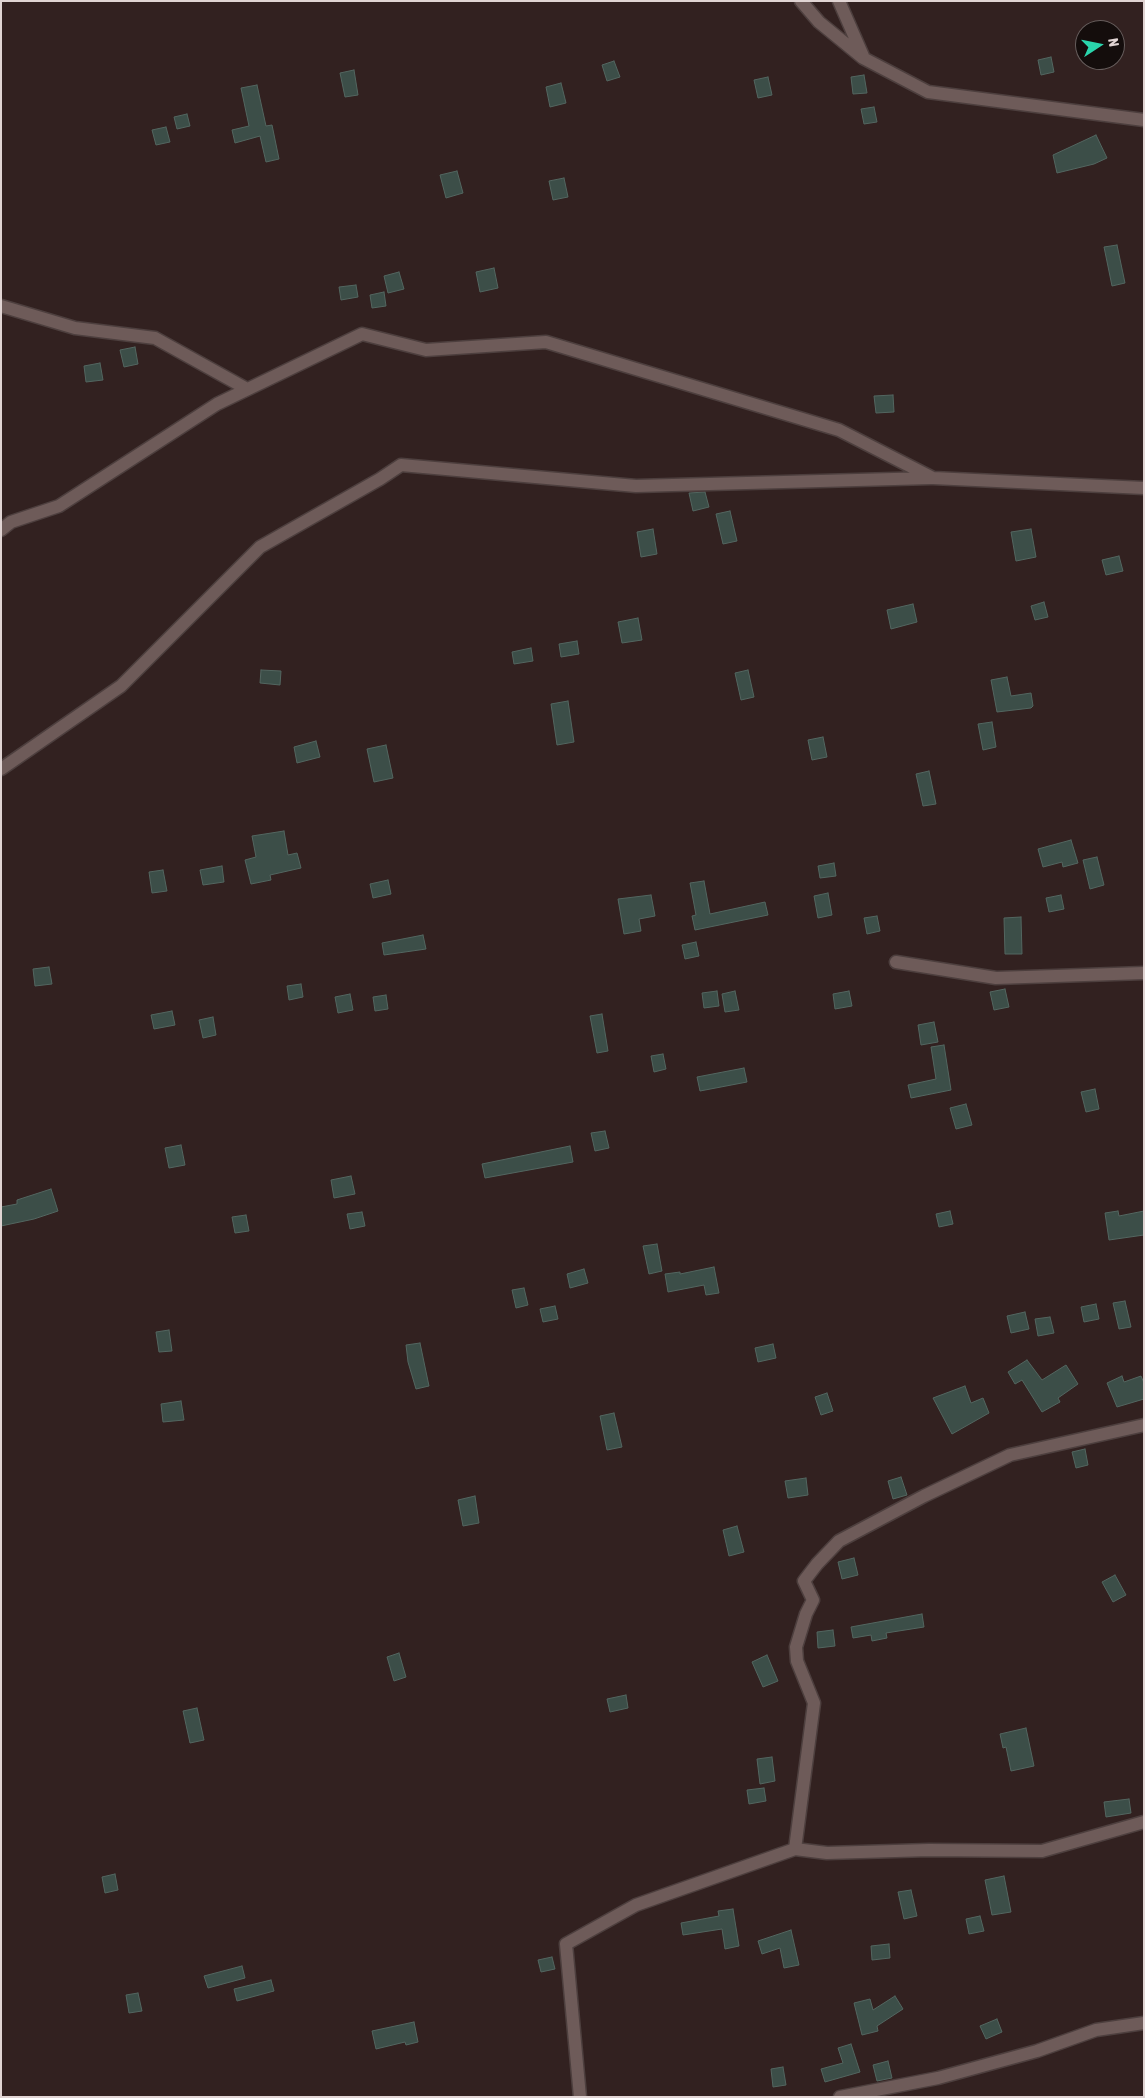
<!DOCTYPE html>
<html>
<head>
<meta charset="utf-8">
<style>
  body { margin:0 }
  #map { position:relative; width:1145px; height:2098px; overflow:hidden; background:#322120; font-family:"Asap Condensed",sans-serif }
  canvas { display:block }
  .frame { position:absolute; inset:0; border:2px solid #e0d4d3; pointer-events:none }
  .north { position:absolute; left:1075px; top:20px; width:50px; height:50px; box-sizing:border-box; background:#140d0c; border:1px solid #665d5c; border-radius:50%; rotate:79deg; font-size:14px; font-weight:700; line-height:20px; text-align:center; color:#e0d4d3 }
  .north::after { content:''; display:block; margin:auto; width:18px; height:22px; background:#2ad5ac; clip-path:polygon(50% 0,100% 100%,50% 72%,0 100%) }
</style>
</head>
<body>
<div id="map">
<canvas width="1145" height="2098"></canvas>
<div class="frame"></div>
<div class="north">N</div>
</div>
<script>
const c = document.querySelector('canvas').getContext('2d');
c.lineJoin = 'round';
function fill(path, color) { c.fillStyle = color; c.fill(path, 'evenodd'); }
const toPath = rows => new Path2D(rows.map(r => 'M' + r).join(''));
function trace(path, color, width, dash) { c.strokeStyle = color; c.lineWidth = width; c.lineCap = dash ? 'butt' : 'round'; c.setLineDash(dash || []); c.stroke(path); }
const building = toPath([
  [1051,57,1054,72,1041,75,1038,60,1051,57],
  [614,61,620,77,607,81,602,65,614,61],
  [354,70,358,95,345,97,340,73,354,70],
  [864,75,867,93,853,94,851,77,864,75],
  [768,77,772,95,758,98,754,80,768,77],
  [561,83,566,103,550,107,546,87,561,83],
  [257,85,266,126,272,125,279,159,266,162,260,136,235,143,232,130,249,126,241,88,257,85],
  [874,107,877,122,864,124,861,109,874,107],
  [187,114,190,126,177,129,174,117,187,114],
  [166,127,170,142,156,145,152,130,166,127],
  [1096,135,1107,158,1094,164,1057,173,1053,155,1096,135],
  [457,171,463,193,446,198,440,175,457,171],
  [564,178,568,197,553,200,549,181,564,178],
  [1117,245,1125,283,1112,286,1104,247,1117,245],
  [494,268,498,288,480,292,476,272,494,268],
  [399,272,404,289,388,293,384,276,399,272],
  [356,285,358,297,341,300,339,287,356,285],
  [384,292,386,306,372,308,370,295,384,292],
  [135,347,138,364,124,367,120,350,135,347],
  [100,363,103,380,86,382,84,366,100,363],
  [893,395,894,412,876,413,874,396,893,395],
  [705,492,709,507,693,511,689,493,705,492],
  [730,511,737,541,723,544,716,514,730,511],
  [653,529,657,554,641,557,637,532,653,529],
  [1031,529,1036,557,1016,561,1011,532,1031,529],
  [1119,556,1123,571,1106,575,1102,560,1119,556],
  [1044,602,1048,617,1035,620,1031,606,1044,602],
  [913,604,917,622,891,629,887,610,913,604],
  [638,618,642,640,622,643,618,622,638,618],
  [577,641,579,654,561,657,559,644,577,641],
  [531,648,533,661,514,664,512,652,531,648],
  [261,670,281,671,280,685,260,683,261,670],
  [748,670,754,697,741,700,735,673,748,670],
  [1007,677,1011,696,1031,693,1033,706,1031,708,997,712,991,680,1007,677],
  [568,701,574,742,557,745,551,704,568,701],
  [992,722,996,747,983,750,978,724,992,722],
  [823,737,827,757,812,760,808,740,823,737],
  [316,741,320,757,297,763,294,747,316,741],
  [386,745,393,778,374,782,367,749,386,745],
  [929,771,936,804,923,806,916,774,929,771],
  [284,831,288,855,297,853,301,868,270,875,271,880,251,884,245,860,256,857,252,836,284,831],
  [1071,840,1078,863,1063,867,1062,862,1043,867,1038,849,1071,840],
  [1097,857,1104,885,1090,889,1083,860,1097,857],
  [834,863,836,876,820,878,818,866,834,863],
  [222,866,224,882,203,885,200,870,222,866],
  [163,870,167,891,152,893,149,872,163,870],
  [388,880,391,894,373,898,370,884,388,880],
  [704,881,710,914,765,902,768,915,695,930,692,916,696,915,690,883,704,881],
  [828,893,832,915,818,918,814,896,828,893],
  [651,895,655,916,639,919,641,931,624,934,618,899,651,895],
  [1061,895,1064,909,1049,912,1046,898,1061,895],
  [877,916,880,931,867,934,864,918,877,916],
  [1021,917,1022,954,1005,954,1004,918,1021,917],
  [423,935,426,949,384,955,382,943,423,935],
  [696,942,699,956,685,959,682,945,696,942],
  [49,967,52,984,35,986,33,969,49,967],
  [301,984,303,997,289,1000,287,986,301,984],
  [1005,989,1009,1007,994,1010,990,992,1005,989],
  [717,991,719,1006,704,1008,702,993,717,991],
  [735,991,739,1010,725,1012,722,994,735,991],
  [849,991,852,1006,835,1009,833,994,849,991],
  [350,994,353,1010,338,1013,335,997,350,994],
  [386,995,388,1009,375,1011,373,997,386,995],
  [172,1011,175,1025,154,1029,151,1015,172,1011],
  [602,1014,608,1051,597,1053,590,1016,602,1014],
  [213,1017,216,1035,203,1038,199,1020,213,1017],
  [934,1022,938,1042,921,1045,918,1025,934,1022],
  [944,1045,951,1090,911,1098,908,1085,936,1079,931,1047,944,1045],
  [663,1054,666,1069,654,1072,651,1056,663,1054],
  [744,1068,747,1082,700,1091,697,1077,744,1068],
  [1095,1089,1099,1109,1086,1112,1081,1092,1095,1089],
  [966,1104,972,1125,956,1129,950,1108,966,1104],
  [605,1131,609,1148,595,1151,591,1133,605,1131],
  [181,1145,185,1165,169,1168,165,1148,181,1145],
  [570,1146,573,1162,485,1178,482,1164,570,1146],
  [351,1176,355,1194,334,1198,331,1180,351,1176],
  [51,1189,58,1211,34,1219,1,1226,1,1207,17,1204,17,1200,51,1189],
  [950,1211,953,1224,939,1227,936,1214,950,1211],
  [1118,1211,1119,1216,1144,1211,1144,1235,1109,1240,1105,1213,1118,1211],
  [362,1212,365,1226,350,1229,347,1214,362,1212],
  [246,1215,249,1231,235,1233,232,1217,246,1215],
  [657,1244,662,1271,649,1274,643,1246,657,1244],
  [714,1267,719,1293,706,1295,704,1285,668,1292,665,1274,680,1272,680,1274,714,1267],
  [584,1269,588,1283,570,1288,567,1274,584,1269],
  [524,1288,528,1305,516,1308,512,1290,524,1288],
  [1125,1301,1131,1327,1119,1329,1113,1303,1125,1301],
  [1096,1304,1099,1319,1084,1322,1081,1307,1096,1304],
  [555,1306,558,1319,543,1322,540,1309,555,1306],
  [1025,1312,1029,1329,1011,1333,1007,1316,1025,1312],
  [1050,1317,1054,1333,1038,1336,1035,1319,1050,1317],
  [169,1330,172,1351,159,1352,156,1332,169,1330],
  [420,1343,429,1386,416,1389,408,1362,406,1345,420,1343],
  [773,1344,776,1358,758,1362,755,1348,773,1344],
  [1027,1360,1042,1380,1066,1365,1078,1384,1058,1398,1060,1402,1042,1412,1022,1380,1015,1384,1008,1372,1027,1360],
  [1122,1376,1124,1382,1141,1376,1144,1383,1144,1399,1117,1407,1107,1383,1122,1376],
  [965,1386,971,1403,983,1398,989,1413,952,1434,933,1398,965,1386],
  [827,1393,833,1411,821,1415,815,1397,827,1393],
  [181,1401,184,1420,163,1422,161,1404,181,1401],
  [614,1413,622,1447,607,1450,600,1416,614,1413],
  [1085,1449,1088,1465,1076,1468,1072,1452,1085,1449],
  [901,1477,907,1495,893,1499,888,1481,901,1477],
  [806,1478,808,1495,788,1498,785,1481,806,1478],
  [475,1496,479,1523,463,1526,458,1500,475,1496],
  [737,1526,744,1552,729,1556,723,1530,737,1526],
  [854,1558,858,1575,842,1579,838,1562,854,1558],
  [1115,1575,1126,1595,1113,1602,1102,1582,1115,1575],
  [922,1614,924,1627,886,1633,887,1638,872,1641,871,1635,853,1638,851,1627,922,1614],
  [833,1630,835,1646,818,1648,817,1632,833,1630],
  [399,1653,406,1677,394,1681,387,1657,399,1653],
  [767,1655,778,1681,763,1687,752,1662,767,1655],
  [626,1695,628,1708,610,1712,607,1699,626,1695],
  [197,1708,204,1740,190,1743,183,1711,197,1708],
  [1026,1728,1034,1766,1011,1771,1006,1747,1003,1748,1000,1734,1026,1728],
  [772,1757,775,1781,760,1784,757,1759,772,1757],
  [764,1788,766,1801,749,1804,747,1790,764,1788],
  [1129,1799,1131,1813,1106,1817,1104,1802,1129,1799],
  [115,1874,118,1890,105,1893,102,1877,115,1874],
  [1004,1876,1011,1912,992,1915,985,1880,1004,1876],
  [911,1890,917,1916,904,1919,898,1892,911,1890],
  [733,1909,739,1946,725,1949,722,1929,683,1935,681,1923,719,1916,718,1911,733,1909],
  [980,1916,984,1931,969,1934,966,1919,980,1916],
  [791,1930,799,1965,784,1968,780,1948,762,1954,758,1941,791,1930],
  [889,1944,890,1958,872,1960,871,1946,889,1944],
  [552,1957,555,1969,541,1972,538,1960,552,1957],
  [242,1966,245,1978,208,1988,204,1976,242,1966],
  [271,1980,274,1991,237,2001,234,1989,271,1980],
  [138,1993,142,2011,129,2013,126,1995,138,1993],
  [895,1996,903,2009,877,2026,878,2031,862,2035,854,2003,870,1999,873,2010,895,1996],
  [997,2019,1002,2032,986,2039,980,2026,997,2019],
  [414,2022,418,2042,406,2045,405,2042,376,2049,372,2031,414,2022],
  [851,2044,860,2072,825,2082,821,2069,843,2063,838,2048,851,2044],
  [888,2061,892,2078,877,2081,873,2065,888,2061],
  [783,2067,786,2085,773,2087,771,2069,783,2067]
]);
const street = toPath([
  [801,1,819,22,863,58,928,92,1144,120],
  [839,1,863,56],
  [1,306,75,328,155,338,247,389],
  [1,530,11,522,59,506,217,404,362,334,426,350,546,342,839,430,933,478,1144,488],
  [1,769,121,686,260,547,380,479,401,465,636,486,931,478],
  [896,962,996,978,1144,973],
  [795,1849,827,1853,929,1850,1042,1851,1144,1822],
  [580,2097,566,1944,636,1905,795,1849,814,1703,797,1661,796,1647,806,1614,813,1600,804,1581,817,1564,839,1541,924,1496,1010,1455,1144,1425],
  [840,2097,938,2078,1037,2051,1096,2030,1144,2023]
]);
fill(building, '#3c4e48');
trace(building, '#536660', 1);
trace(street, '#4d3f3e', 15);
trace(street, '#6e5b59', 12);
</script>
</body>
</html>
